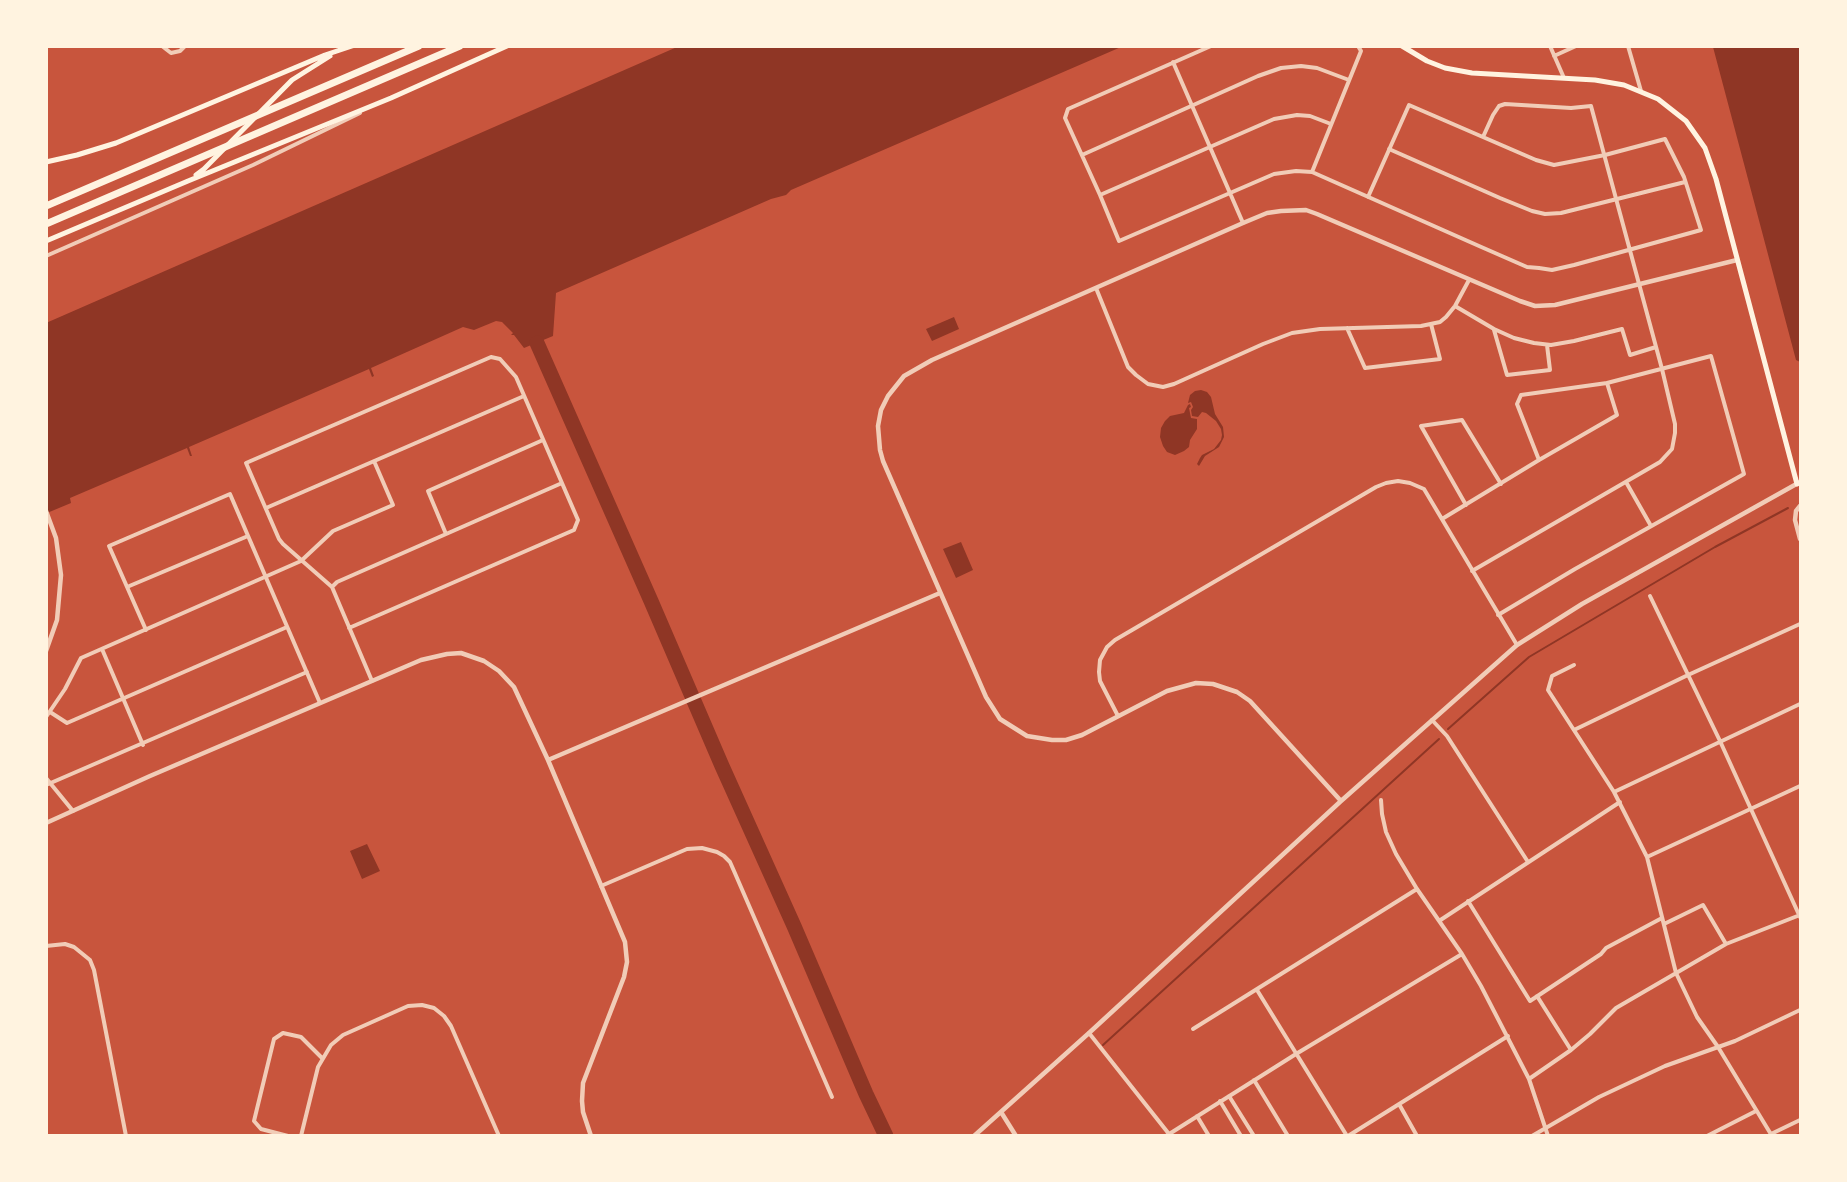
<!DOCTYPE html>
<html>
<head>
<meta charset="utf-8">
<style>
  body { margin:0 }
  #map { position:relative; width:1847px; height:1182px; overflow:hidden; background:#c8553d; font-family:"Source Serif 4",serif }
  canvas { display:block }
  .frame { position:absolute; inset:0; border:48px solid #fff3e0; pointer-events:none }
</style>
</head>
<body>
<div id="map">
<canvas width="1847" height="1182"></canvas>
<div class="frame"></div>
</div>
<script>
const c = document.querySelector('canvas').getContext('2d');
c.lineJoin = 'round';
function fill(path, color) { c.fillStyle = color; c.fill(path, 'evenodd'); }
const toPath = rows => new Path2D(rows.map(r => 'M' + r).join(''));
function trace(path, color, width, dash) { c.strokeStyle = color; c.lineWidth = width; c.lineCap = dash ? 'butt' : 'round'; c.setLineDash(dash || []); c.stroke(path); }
const water = toPath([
  [677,47,1121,47,791,190,786,195,771,199,556,293,553,336,524,348,514,335,511,335,513,333,502,322,496,321,474,330,463,327,371,368,374,376,372,377,369,369,189,447,192,456,190,456,187,448,70,498,71,503,47,513,46,323],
  [1713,47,1800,47,1800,362,1796,360],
  [954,317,959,329,932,341,926,329],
  [1201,390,1207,392,1211,397,1215,414,1223,427,1224,437,1219,447,1205,456,1199,466,1197,464,1200,458,1202,455,1214,449,1221,440,1222,435,1221,429,1216,421,1206,413,1202,412,1198,417,1192,416,1191,410,1193,407,1191,402,1188,403,1190,395,1195,391],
  [1190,404,1191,407,1189,408,1191,418,1197,419,1197,429,1190,440,1189,447,1184,451,1175,455,1167,452,1163,446,1160,437,1161,428,1165,421,1170,416,1184,413,1188,405],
  [961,542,973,570,956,578,943,549],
  [367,844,380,871,362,879,350,851]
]);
const stream = toPath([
  [1448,729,1529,657,1715,547,1788,508],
  [1103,1045,1439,739]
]);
const river = toPath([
  [537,343,651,601,722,766,794,926,866,1094,886,1136]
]);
const minor = toPath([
  [162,46,171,53,180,51,185,46],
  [1211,46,1068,109,1065,118,1100,195,1119,241,1274,174,1296,171,1312,172,1479,246,1527,267,1539,268,1552,270,1574,265,1701,230,1684,177,1665,139,1605,155,1554,165,1536,160,1409,105,1368,197],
  [1459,46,1460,46],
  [1550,46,1564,78],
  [1628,46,1641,91],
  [1554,56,1576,46],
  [1173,62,1243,223],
  [1389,149,1500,198,1532,211,1545,214,1561,213,1685,182],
  [1082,155,1258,76,1281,68,1301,66,1317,68,1349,80],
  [1312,172,1361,51,1358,46],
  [1100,195,1274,119,1297,115,1310,116,1331,124],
  [46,256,253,165,360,113],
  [1096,288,1128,367,1136,375,1148,384,1163,387,1174,384,1263,344,1292,333,1320,329,1421,326,1440,322,1446,317,1455,306,1469,280],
  [1455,306,1494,329,1514,338,1534,343,1551,345,1574,341,1622,329,1630,355,1656,347],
  [1347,328,1365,368,1440,359,1431,324],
  [1494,330,1507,375,1550,370,1547,345],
  [1626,482,1651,526],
  [1466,505,1421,426,1462,420,1501,484],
  [266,508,524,396],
  [1442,519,1539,460,1617,415,1607,383],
  [446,534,428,491,543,440],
  [1472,571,1660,462,1672,449,1675,433,1675,424,1662,369,1591,106,1571,108,1505,104,1499,106,1493,115,1483,137],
  [127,587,248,536],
  [332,587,337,582,562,483],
  [1650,596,1720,741,1800,917],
  [1498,615,1575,569,1744,474,1711,356,1607,383,1521,395,1517,404,1539,460],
  [349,628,574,530,578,520,516,377,500,359,491,357,246,463,279,539,283,544,332,587,372,681],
  [146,630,109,546,230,494,320,703],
  [102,649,143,745],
  [1574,665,1552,676,1548,690,1614,792,1647,857,1676,973,1697,1017,1718,1047,1772,1136],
  [50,712,67,723,287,627],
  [1118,716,1100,681,1099,672,1100,660,1107,647,1115,640,1376,487,1386,483,1398,481,1410,483,1424,489,1517,645],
  [46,717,65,689,81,658,301,561,333,531,393,505,374,461],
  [1432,720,1447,736,1528,862],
  [1574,730,1688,675,1800,624],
  [46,778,73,811],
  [46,785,307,672],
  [1614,792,1800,704],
  [1381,800,1382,814,1386,832,1396,854,1417,889,1462,954,1481,986,1529,1079,1548,1136],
  [1647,857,1800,786],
  [601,886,687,849,702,848,717,852,724,856,730,862,734,871,832,1097],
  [1468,901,1530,1001,1601,954,1606,948,1662,918],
  [1439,921,1620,802],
  [1664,924,1703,905,1726,944],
  [46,946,65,944,74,947,90,960,94,970,126,1136],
  [1257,990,1347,1136],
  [1537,996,1571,1050],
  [1193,1029,1417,889],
  [1089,1033,1169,1134],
  [1529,1079,1571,1050,1590,1034,1616,1008,1726,944,1800,915],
  [1254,1080,1288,1136],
  [1229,1096,1254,1136],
  [1220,1101,1241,1136],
  [1399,1104,1417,1136],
  [1197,1116,1209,1136],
  [1771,1134,1800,1120],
  [288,1136,261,1129,254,1121,274,1039,283,1033,301,1037,322,1058],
  [301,1136,318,1067,331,1045,343,1035,408,1006,422,1005,434,1008,444,1016,451,1026,499,1136],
  [1166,1136,1296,1054,1462,954],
  [1348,1136,1508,1036],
  [1532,1136,1599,1097,1665,1066,1735,1041,1800,1010],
  [1707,1136,1756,1111]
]);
const tertiary = toPath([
  [1800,506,1796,511,1795,520,1800,539],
  [46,511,56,538,61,575,57,620,46,651],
  [548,760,940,593],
  [1341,801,1250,701,1237,692,1213,684,1196,683,1167,691,1082,735,1066,740,1052,740,1027,736,1000,719,986,697,883,461,880,450,878,426,881,410,888,396,904,376,932,360,1243,223,1267,213,1281,211,1306,210,1317,214,1520,301,1535,306,1555,305,1737,260],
  [46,823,150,776,421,660,447,654,461,653,484,661,499,671,514,687,548,760,625,942,627,962,624,977,583,1083,582,1101,583,1112,591,1136],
  [1001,1112,1016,1136],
  [974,1136,1089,1033,1341,801,1517,645,1582,604,1800,482]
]);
const secondary = toPath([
  [1402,46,1427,61,1445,68,1472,73,1595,80,1624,85,1658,99,1686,121,1705,148,1716,179,1797,484],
  [46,162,77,155,116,143,325,55,352,46],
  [196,175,204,169,292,80,330,56],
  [46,241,188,181,391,98,507,46]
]);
const motorway = toPath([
  [46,206,419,46],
  [46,224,460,46]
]);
fill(water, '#8f3625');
trace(stream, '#8f3625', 2);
trace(river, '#8f3625', 15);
trace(minor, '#f1ccb7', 4);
trace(tertiary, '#f1ccb7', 4.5);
trace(secondary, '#fff3e0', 5);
trace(motorway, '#fff3e0', 7);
</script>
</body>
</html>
